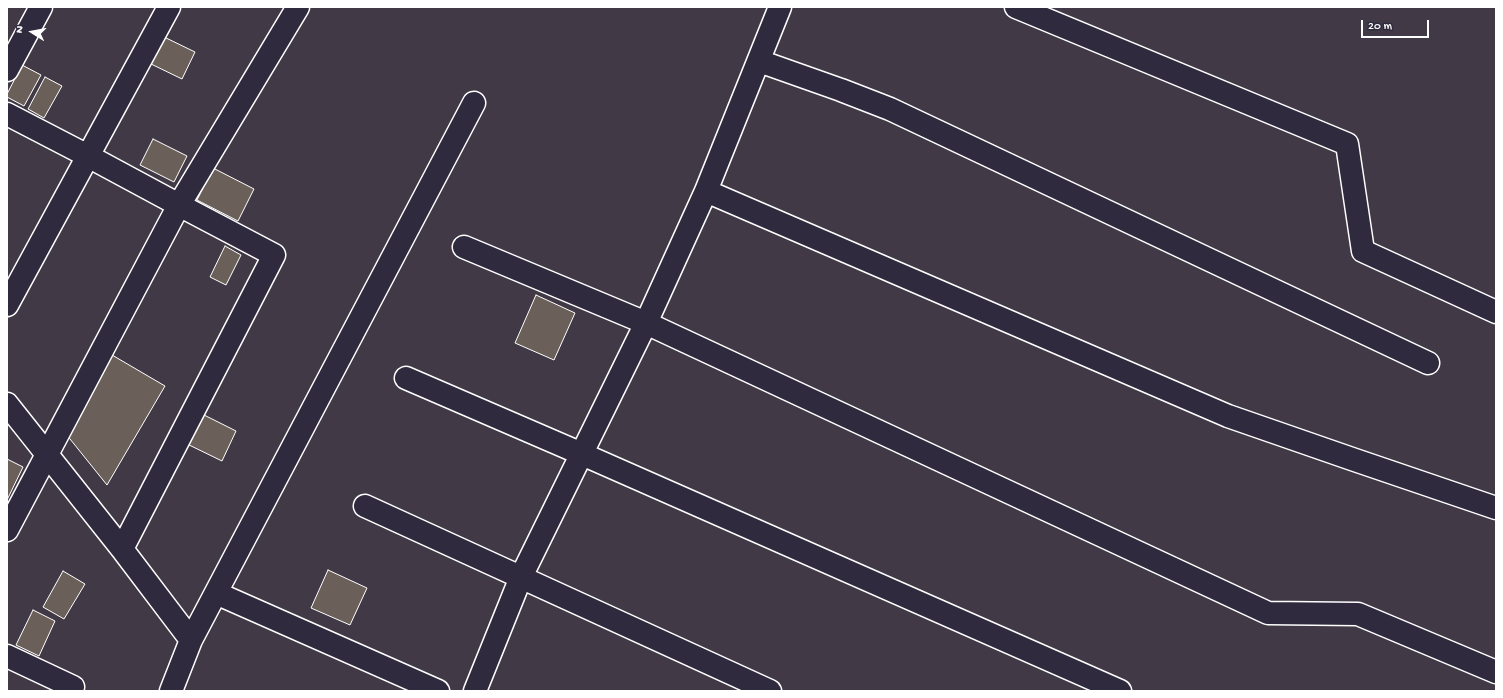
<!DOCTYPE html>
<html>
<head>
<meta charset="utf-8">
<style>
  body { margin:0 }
  #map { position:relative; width:1503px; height:698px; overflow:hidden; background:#413a46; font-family:"Gochi Hand",sans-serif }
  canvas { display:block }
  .frame { position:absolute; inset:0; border:8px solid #fff; pointer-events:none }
  .north { position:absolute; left:12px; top:12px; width:40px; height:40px; -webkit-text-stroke:3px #2f2a3d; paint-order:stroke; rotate:281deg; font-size:11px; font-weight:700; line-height:16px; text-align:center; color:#fff }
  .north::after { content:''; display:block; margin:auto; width:14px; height:18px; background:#fff; clip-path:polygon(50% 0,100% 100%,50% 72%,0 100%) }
  .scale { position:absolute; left:1361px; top:20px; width:68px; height:18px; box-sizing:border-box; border:2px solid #fff; border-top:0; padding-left:5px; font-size:12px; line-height:14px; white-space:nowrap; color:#fff; -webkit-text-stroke:3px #2f2a3d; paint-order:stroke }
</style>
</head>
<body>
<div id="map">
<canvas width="1503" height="698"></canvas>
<div class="frame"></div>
<div class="north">N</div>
<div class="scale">20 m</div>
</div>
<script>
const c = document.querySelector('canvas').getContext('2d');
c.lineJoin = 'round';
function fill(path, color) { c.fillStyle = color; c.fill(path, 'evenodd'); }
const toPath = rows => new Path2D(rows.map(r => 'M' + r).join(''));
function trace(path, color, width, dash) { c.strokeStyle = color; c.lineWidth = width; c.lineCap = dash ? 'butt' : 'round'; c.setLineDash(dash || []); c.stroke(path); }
const building = toPath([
  [162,36,195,52,182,79,149,63,162,36],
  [22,65,41,75,24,106,7,97,7,94,22,65],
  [45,77,62,86,44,118,28,109,45,77],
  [153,139,187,156,174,182,140,165,153,139],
  [213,168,254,189,238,221,197,200,213,168],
  [225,246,241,255,226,285,210,277,225,246],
  [536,295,575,313,554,360,515,343,536,295],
  [112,355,165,386,107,485,66,434,112,355],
  [200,413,236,431,222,461,185,443,200,413],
  [7,459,23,467,7,500,7,459],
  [328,570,367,588,350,625,311,608,328,570],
  [63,571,85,584,64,619,43,607,63,571],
  [33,610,55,621,39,656,16,645,33,610]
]);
const minor = toPath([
  [169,7,88,156,179,205,298,7],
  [1016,7,1347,144,1363,251,1496,312],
  [759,61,841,90,890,109,1428,363],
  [7,70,41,7],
  [7,114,88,156,7,305],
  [706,191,1228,416,1352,459,1496,508],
  [464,247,646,323,1268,613,1358,614,1496,672],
  [406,378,582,454,1120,691],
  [7,404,122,549,191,640,171,691],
  [365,506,770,691],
  [7,530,179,205,274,255,122,549],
  [216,593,438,691],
  [191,640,474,103],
  [7,656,73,687,71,691],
  [475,691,521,577,646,323,706,191,780,7]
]);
fill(building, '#6b5f5a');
trace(building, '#fff', 1);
trace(minor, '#fff', 25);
trace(minor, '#2f2a3d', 22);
</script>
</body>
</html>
